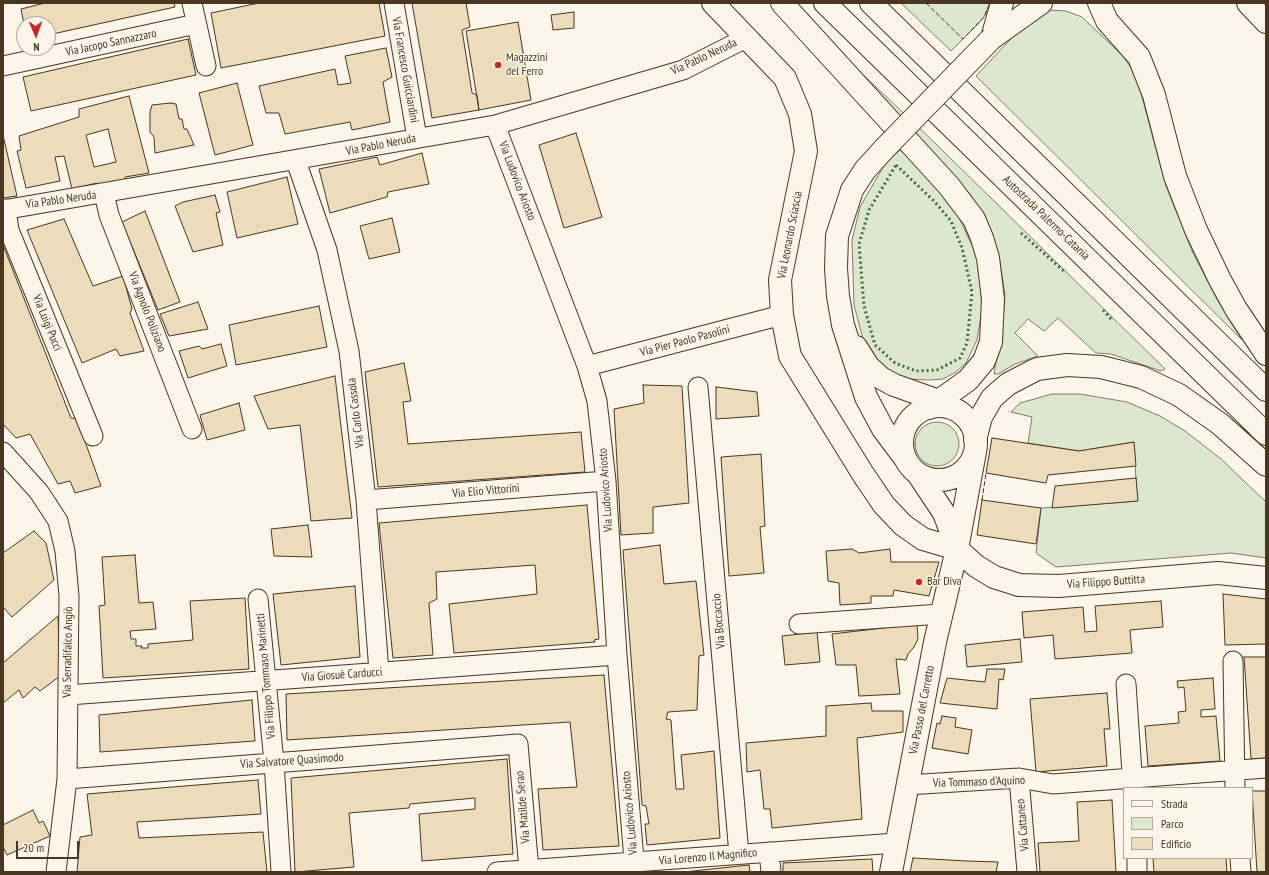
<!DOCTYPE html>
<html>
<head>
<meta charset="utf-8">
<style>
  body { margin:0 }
  #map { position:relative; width:1269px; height:875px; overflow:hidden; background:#fbf6e9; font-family:"PT Sans Narrow",sans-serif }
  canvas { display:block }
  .frame { position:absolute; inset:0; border:4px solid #4a3520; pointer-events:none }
  .legend { position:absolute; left:1123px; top:787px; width:130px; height:72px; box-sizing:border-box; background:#fbf6e9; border:1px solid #b4a999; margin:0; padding:5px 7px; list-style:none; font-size:12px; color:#4a3520 }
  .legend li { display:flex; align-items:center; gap:8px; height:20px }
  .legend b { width:20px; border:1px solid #b4a999 }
  .north { position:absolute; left:16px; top:16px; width:40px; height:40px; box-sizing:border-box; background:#fbf6e9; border:1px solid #b4a999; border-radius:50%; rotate:178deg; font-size:11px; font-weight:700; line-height:16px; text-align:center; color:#4a3520 }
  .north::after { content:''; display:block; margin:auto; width:14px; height:18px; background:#c62828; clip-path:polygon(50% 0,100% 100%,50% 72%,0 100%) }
  .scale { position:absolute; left:16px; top:841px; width:63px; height:18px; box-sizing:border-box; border:2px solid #4a3520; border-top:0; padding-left:5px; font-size:12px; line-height:14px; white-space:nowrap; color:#4a3520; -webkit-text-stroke:3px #fbf6e9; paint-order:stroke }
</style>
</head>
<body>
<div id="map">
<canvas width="1269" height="875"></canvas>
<div class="frame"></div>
<ul class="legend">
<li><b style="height:5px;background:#fbf6e9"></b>Strada</li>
<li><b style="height:11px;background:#dce7d0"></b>Parco</li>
<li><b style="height:11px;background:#ecdcbc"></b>Edificio</li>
</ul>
<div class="north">N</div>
<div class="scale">20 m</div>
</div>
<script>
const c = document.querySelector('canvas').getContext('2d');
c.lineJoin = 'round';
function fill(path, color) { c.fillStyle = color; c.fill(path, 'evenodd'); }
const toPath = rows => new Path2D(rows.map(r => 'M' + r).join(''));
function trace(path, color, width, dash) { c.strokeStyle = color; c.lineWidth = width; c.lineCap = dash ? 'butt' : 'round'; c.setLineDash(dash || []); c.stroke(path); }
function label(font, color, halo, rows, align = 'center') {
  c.font = font + ' "PT Sans Narrow",sans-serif'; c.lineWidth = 3; c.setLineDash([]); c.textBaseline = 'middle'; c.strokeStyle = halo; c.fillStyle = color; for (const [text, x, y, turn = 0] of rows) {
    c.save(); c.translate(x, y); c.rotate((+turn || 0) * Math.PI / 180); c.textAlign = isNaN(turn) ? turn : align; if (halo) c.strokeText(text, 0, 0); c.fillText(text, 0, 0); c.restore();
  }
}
const green = toPath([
  [901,3,990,3,984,17,977,25,951,51,901,3],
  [1049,10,1066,11,1082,17,1123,56,1136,75,1166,186,1193,253,1218,301,1242,340,976,76,1032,16,1049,10],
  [857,69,936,144,1165,369,1161,371,1111,354,1096,353,1058,318,1044,331,1028,319,1015,333,1038,356,1015,364,998,374,994,374,1003,320,1005,295,1000,262,983,215,970,194,856,70,857,69],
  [900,150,924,171,954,207,977,256,980,279,982,310,977,340,966,363,956,372,943,379,929,380,908,379,883,368,870,355,863,339,854,305,852,240,860,207,886,162,900,150],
  [1052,394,1080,394,1127,402,1160,416,1185,431,1221,459,1266,502,1266,558,1231,553,1056,567,1036,553,1041,508,1137,501,1134,442,1079,451,1028,443,1032,417,1011,412,1020,403,1052,394],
  '915 444a22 22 0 1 1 44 0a22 22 0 1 1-44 0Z'
]);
const building = toPath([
  [45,3,174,3,175,7,48,35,48,24,24,24,21,9,45,3],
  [259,3,379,3,385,36,221,68,211,13,259,3],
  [412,3,466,3,470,27,462,30,472,93,477,95,479,110,432,118,412,3],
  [574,12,574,28,553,30,551,15,574,12],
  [518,22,531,100,479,110,466,31,518,22],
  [188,39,196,75,31,111,23,77,188,39],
  [386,48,392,77,383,82,390,122,352,130,350,122,285,134,279,113,266,113,259,86,335,69,338,85,351,83,345,56,386,48],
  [237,83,253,145,215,155,199,93,237,83],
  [129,96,149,173,125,177,125,182,100,187,97,183,72,189,64,156,55,157,60,181,26,188,17,151,21,150,19,136,79,117,79,109,129,96],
  [108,129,116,162,94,167,86,135,108,129],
  [170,103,176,104,179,119,182,119,184,129,187,129,194,145,155,153,154,137,150,132,150,112,152,105,170,103],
  [576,133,602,217,564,228,539,145,576,133],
  [3,135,17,196,3,198,3,135],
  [422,153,429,184,388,192,387,197,330,213,319,169,377,157,380,165,422,153],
  [287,177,298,224,237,238,227,192,287,177],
  [215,195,220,212,216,213,223,245,193,252,175,206,183,202,215,195],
  [145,211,180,302,158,310,122,222,145,211],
  [392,218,400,252,369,259,360,226,392,218],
  [64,219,93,286,123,276,132,309,130,313,144,351,120,356,116,349,82,363,27,230,64,219],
  [3,245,71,418,77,419,101,486,75,493,70,481,58,484,30,434,16,438,3,424,3,245],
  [198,302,208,329,169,336,160,314,198,302],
  [319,306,327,347,236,365,229,325,319,306],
  [221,344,227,366,188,378,179,351,199,346,202,349,221,344],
  [404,363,411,401,403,402,408,444,581,432,585,472,378,487,365,372,404,363],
  [335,376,352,518,311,521,300,425,268,429,254,396,335,376],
  [643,385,682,386,689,503,653,507,653,533,621,535,614,409,644,403,643,385],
  [716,387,757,392,759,416,716,419,716,387],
  [239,403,245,430,207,440,200,415,239,403],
  [992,438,1079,451,1134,442,1136,466,1048,475,1046,483,986,473,992,438],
  [761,454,765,526,760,527,764,573,729,576,721,457,761,454],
  [1136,478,1138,501,1052,508,1055,486,1136,478],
  [982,500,1041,508,1036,544,977,535,982,500],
  [587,505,599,639,594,640,595,642,454,653,449,604,537,594,535,565,436,572,437,599,429,603,433,655,393,658,379,523,587,505],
  [308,525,312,557,274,556,271,529,308,525],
  [34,531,46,543,54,580,12,617,3,607,3,553,34,531],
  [660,545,664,584,696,581,704,655,699,656,697,710,668,712,666,719,671,720,676,789,684,789,681,755,714,751,720,838,647,845,645,824,649,824,646,806,642,805,623,550,660,545],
  [852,549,859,553,890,549,891,562,939,562,929,596,894,590,893,596,871,596,871,603,840,605,839,583,828,581,826,551,852,549],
  [135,555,139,603,153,602,156,629,130,631,131,639,136,639,136,646,142,646,141,648,148,648,148,644,193,640,190,601,245,598,249,669,103,678,99,606,105,605,102,557,135,555],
  [355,586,360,657,281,665,273,594,355,586],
  [1223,594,1266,599,1266,644,1225,645,1223,594],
  [1161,601,1163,627,1130,630,1132,653,1055,659,1053,635,1024,638,1022,612,1083,607,1085,632,1097,631,1095,606,1161,601],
  [58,616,60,676,40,691,35,687,23,698,19,690,3,703,3,663,58,616],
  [917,624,918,639,914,647,908,654,906,660,896,659,900,694,859,696,856,665,836,665,832,634,917,624],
  [817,632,820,662,785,665,782,636,817,632],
  [1020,639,1022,662,967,667,965,645,1020,639],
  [1244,657,1266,657,1266,758,1251,759,1244,657],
  [987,669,1005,669,1003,680,999,679,997,709,940,703,947,678,985,682,987,669],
  [604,675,619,846,543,850,538,789,577,787,570,722,287,740,286,694,604,675],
  [1213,678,1215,709,1201,710,1201,717,1216,716,1220,761,1148,766,1145,726,1179,723,1178,712,1186,711,1184,687,1178,688,1177,681,1213,678],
  [1107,693,1110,729,1104,729,1107,766,1036,772,1030,699,1107,693],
  [252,700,255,741,100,752,99,715,252,700],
  [871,703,872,711,903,711,903,732,857,738,862,819,772,828,770,809,764,809,760,770,747,772,746,743,826,736,826,706,871,703],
  [942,716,956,718,955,727,972,730,968,754,932,748,937,723,940,724,942,716],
  [507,759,513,854,422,861,419,814,475,809,475,798,410,804,409,808,349,813,354,867,295,872,291,778,507,759],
  [258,780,261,814,137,822,139,838,263,832,267,872,77,872,80,837,92,835,87,794,258,780],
  [1252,791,1266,791,1266,872,1257,872,1252,791],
  [1112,800,1116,872,1040,872,1038,843,1079,841,1077,802,1112,800],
  [33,810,39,823,43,821,50,836,7,855,3,847,3,825,33,810],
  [913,858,967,861,998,862,996,872,910,872,913,858],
  [1153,858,1226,858,1227,872,1154,872,1153,858],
  [872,859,873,872,783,872,783,863,872,859],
  [749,865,750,872,684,872,749,865]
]);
const street = toPath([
  [192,3,206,66],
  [394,3,417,138],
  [3,66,196,24],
  [495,125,587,366,597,401,606,481,617,655,635,872],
  [296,161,327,250,349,351,366,500,379,672],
  [104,193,109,215,192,429],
  [6,209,9,230,93,436],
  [3,210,495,125,683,70,746,38],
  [587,366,782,315],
  [698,387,739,854],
  [3,452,39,492,58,521,65,551,69,596,67,779,56,872],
  [366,500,606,481],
  [258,599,274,762,281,872],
  [799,624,941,614],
  [1233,661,1235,788],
  [1126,684,1133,788],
  [68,695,617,655],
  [1019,778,1027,872],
  [67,779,518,744,529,870],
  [907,785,1019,778,1053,784,1266,768],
  [769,852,771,872],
  [1137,858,1137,872],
  [1240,858,1241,872],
  [497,872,896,843]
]);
const secondary = toPath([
  [713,3,785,78,800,114,806,151,780,280,782,315,790,356,863,474,884,505,903,525,923,539,957,549,976,566,994,577,1019,585,1059,586,1218,573,1266,578],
  [1248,3,1266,22],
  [992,38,1041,3],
  [992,38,1002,3],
  [884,149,865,170,852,190,837,236,836,268,838,296,843,325,866,397,883,429,904,457],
  [856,347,868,366,881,378,894,385,939,401,949,407],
  '902 443a37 37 0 1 1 74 0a37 37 0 1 1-74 0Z',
  [918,474,944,513,957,548],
  [891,872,935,642,957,549,975,452]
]);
const highway = toPath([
  [782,3,949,186,974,219,982,238,988,258,993,299,991,342,984,361,968,380,929,408],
  [825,3,1266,434],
  [871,3,1266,390],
  [1099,3,1107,21,1139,57,1154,95,1175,176,1196,230,1220,280,1236,309,1266,354],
  [975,440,981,417,992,398,1008,384,1037,369,1067,365,1101,367,1141,377,1179,395,1220,424,1266,465]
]);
const secondaryBridge = toPath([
  [884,149,992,38]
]);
const hedge = toPath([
  [896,165,934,201,951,221,962,248,972,292,967,343,960,358,937,370,916,371,895,363,875,345,864,306,859,244,869,210,896,165],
  [1021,233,1066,273],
  [1103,310,1111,319]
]);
const fence = toPath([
  [926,3,963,39,984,17,990,3],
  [982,500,986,473]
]);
const markers = [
  [498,65,4,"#c62828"],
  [919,582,4,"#c62828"]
];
const streetNames = [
  ["Via Jacopo Sannazzaro",111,43,-12],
  ["Via Pablo Neruda",704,57,-25],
  ["Via Francesco Guicciardini",405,70,80],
  ["Via Pablo Neruda",381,145,-11],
  ["Via Ludovico Ariosto",517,181,69],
  ["Via Pablo Neruda",61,200,-8],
  ["Autostrada Palermo-Catania",1046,218,44],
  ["Via Leonardo Sciascia",790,235,-79],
  ["Via Agnolo Poliziano",147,312,69],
  ["Via Luigi Pucci",47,323,68],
  ["Via Pier Paolo Pasolini",685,341,-15],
  ["Via Carlo Cassola",356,413,-97],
  ["Via Ludovico Ariosto",606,490,-94],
  ["Via Elio Vittorini",486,491,-5],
  ["Via Filippo Buttitta",1106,582,-4],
  ["Via Boccaccio",719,621,-95],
  ["Via Serradifalco Angiò",68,652,-89],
  ["Via Giosuè Carducci",342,675,-4],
  ["Via Filippo Tommaso Marinetti",266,676,-95],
  ["Via Passo del Carretto",922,710,-79],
  ["Via Salvatore Quasimodo",292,761,-4],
  ["Via Tommaso d'Aquino",979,782,-2],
  ["Via Matilde Serao",523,807,-95],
  ["Via Ludovico Ariosto",630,813,-95],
  ["Via Cattaneo",1023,825,-95],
  ["Via Lorenzo Il Magnifico",708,857,-5]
];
const poiNames = [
  ["Magazzini",506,58],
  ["del Ferro",506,72],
  ["Bar Diva",927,582]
];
fill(green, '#dce7d0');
trace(green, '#887966', 1);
fill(building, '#ecdcbc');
trace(building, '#4a3520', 1);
trace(street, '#4a3520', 21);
trace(secondary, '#4a3520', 24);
trace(highway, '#4a3520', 24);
trace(street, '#fbf6e9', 19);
trace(secondary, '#fbf6e9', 22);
trace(highway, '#fbf6e9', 22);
trace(secondaryBridge, '#4a3520', 24, []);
trace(secondaryBridge, '#fbf6e9', 22);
trace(hedge, '#436837', 3, [2, 3]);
trace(fence, '#4a3520', 1, [5, 2]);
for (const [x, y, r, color] of markers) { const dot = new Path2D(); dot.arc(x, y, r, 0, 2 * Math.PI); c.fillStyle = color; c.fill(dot); trace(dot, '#fbf6e9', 1.5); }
label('12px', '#4a3520', '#fbf6e9', streetNames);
label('12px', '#4a3520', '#fbf6e9', poiNames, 'left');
</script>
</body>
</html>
